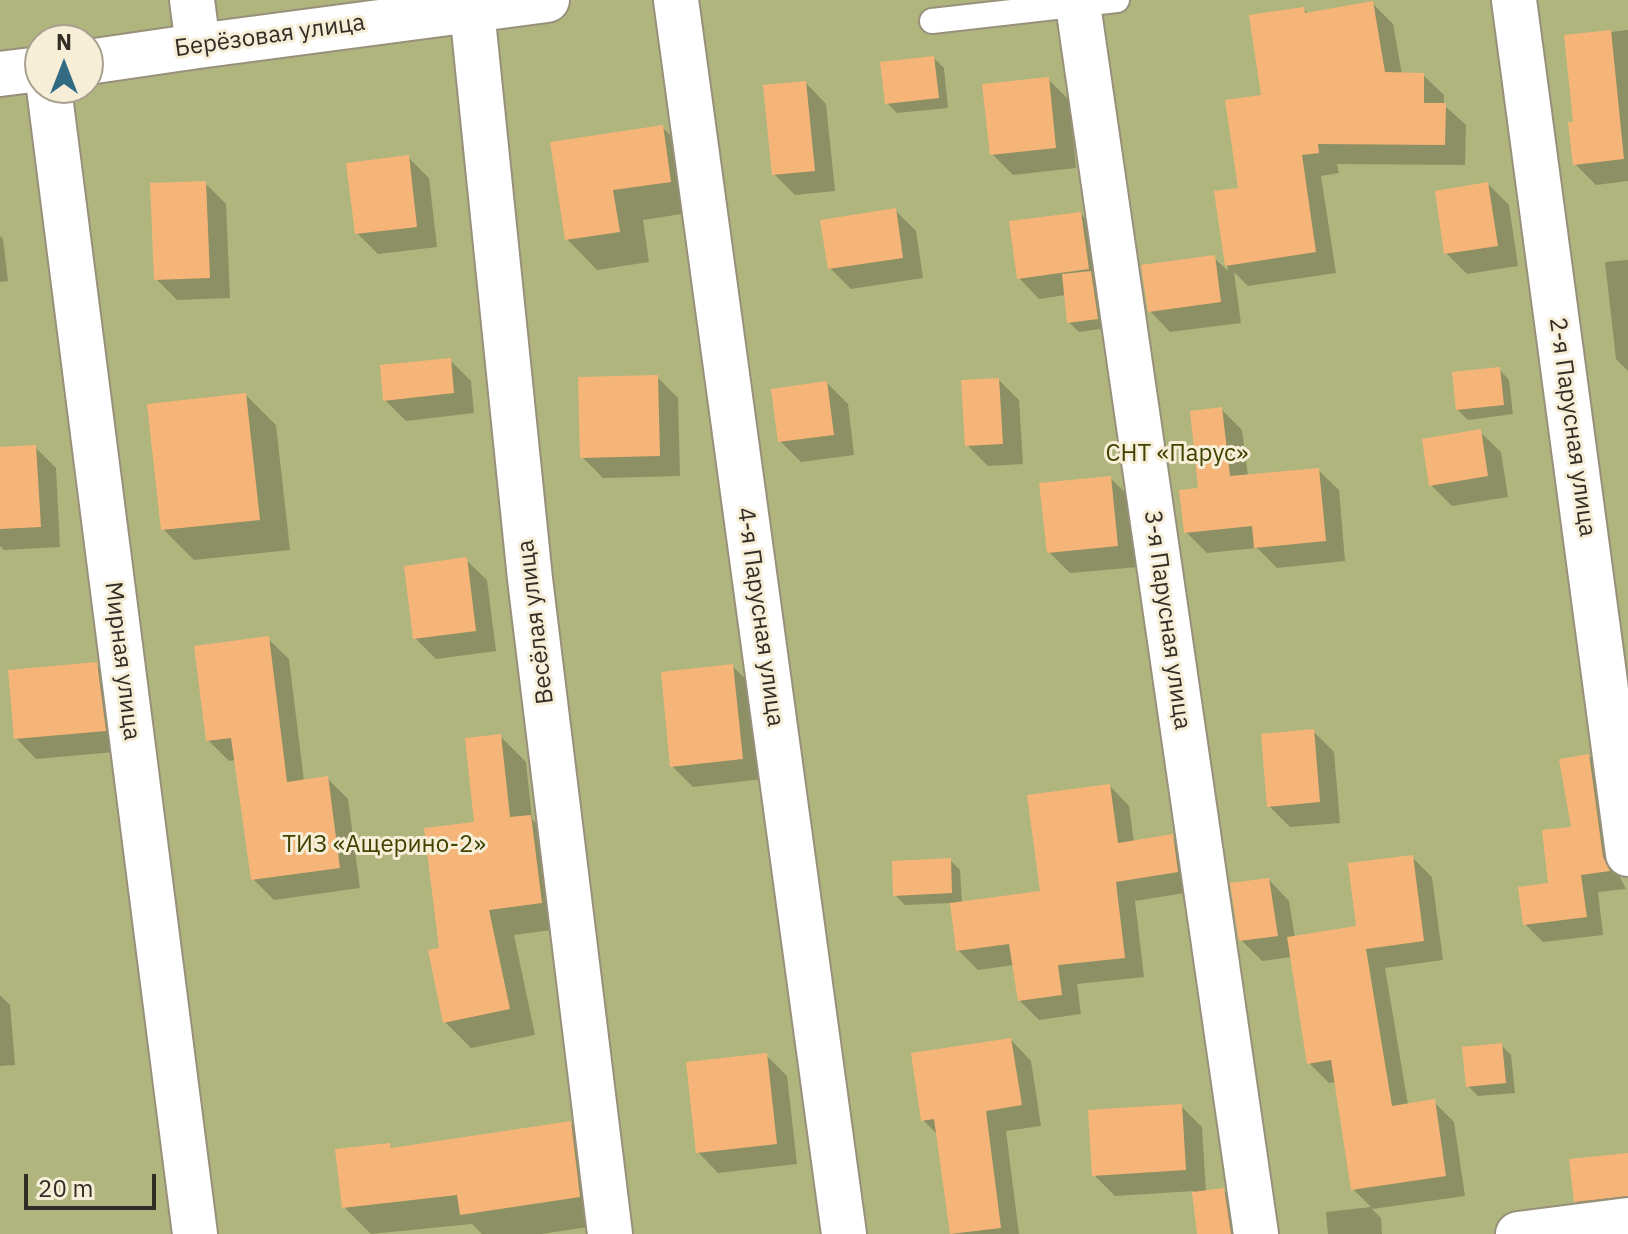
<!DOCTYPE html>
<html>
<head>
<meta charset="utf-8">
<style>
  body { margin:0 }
  #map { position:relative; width:1628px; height:1234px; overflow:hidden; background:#e9e1cb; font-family:"IBM Plex Sans",sans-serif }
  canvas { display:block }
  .north { position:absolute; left:24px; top:24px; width:80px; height:80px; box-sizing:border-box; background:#f7eed8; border:2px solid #a8a191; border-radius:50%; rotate:0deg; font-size:22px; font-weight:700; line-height:32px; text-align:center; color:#322e26 }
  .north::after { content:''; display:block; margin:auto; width:28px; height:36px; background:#336b85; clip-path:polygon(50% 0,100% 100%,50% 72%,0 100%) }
  .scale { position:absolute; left:24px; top:1174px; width:132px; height:36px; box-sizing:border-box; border:4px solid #322e26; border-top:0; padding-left:10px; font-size:24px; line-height:28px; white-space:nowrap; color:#322e26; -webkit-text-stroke:6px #f7eed8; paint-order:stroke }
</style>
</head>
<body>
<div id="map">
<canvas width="1628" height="1234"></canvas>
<div class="north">N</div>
<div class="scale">20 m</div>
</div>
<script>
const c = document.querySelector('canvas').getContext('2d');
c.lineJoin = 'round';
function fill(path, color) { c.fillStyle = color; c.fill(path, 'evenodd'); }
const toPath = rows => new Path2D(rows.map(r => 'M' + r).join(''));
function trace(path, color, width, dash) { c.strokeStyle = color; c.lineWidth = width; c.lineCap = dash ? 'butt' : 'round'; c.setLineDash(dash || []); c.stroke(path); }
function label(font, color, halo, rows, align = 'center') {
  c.font = font + ' "IBM Plex Sans",sans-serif'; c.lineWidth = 6; c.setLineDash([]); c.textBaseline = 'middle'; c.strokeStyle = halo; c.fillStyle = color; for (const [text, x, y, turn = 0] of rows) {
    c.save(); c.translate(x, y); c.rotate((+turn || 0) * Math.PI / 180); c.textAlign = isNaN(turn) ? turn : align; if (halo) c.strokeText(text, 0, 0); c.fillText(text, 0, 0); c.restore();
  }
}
const green = toPath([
  [0,0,1628,0,1628,1234,0,1234],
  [40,40,88,40,88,88,40,88]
]);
const shadow = toPath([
  [1372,3,1393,24,1402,74,1423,75,1444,95,1444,105,1466,125,1465,165,1337,164,1339,173,1321,176,1336,273,1248,286,1234,272,1241,323,1170,332,1150,311,1214,258,1228,271,1216,193,1241,189,1263,97,1303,9,1309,14],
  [1628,30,1628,181,1596,185,1575,164,1575,124,1566,37],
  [934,58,944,68,948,108,897,113,887,103],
  [1048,79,1069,100,1076,168,1013,175,992,154],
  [806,83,826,104,835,191,795,195,774,174],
  [662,127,693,158,701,211,643,220,649,262,597,270,567,239],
  [408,157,429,178,437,247,378,254,357,233],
  [205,183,226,204,230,298,177,300,156,279],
  [1488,184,1509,205,1518,266,1467,274,1446,253],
  [895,210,916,231,923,278,851,289,830,268],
  [1081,214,1101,235,1107,328,1079,332,1069,322,1066,295,1039,299,1019,278],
  [0,236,3,239,8,281,0,282],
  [1628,260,1628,371,1616,359,1605,262],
  [450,360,471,381,474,413,406,421,385,400],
  [1499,369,1509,380,1513,414,1468,420,1458,410],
  [657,377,678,398,680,476,603,478,582,457],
  [999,380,1019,400,1023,464,988,466,967,445],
  [827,383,848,404,854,455,801,462,780,441],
  [246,395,276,425,290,550,194,560,163,529],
  [1221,409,1242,430,1248,476,1318,470,1339,490,1345,561,1277,568,1257,548,1207,553,1186,532,1201,490],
  [1480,432,1501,452,1508,497,1452,506,1431,485],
  [35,447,56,468,60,547,4,550,0,546,0,449],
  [1110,478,1131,498,1138,567,1070,573,1049,552],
  [466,560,487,580,496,651,436,659,415,638],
  [268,639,289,659,304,781,327,778,348,799,360,888,274,900,253,879,236,760,229,761,208,740],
  [96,664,117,685,126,751,36,759,16,738],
  [732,666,753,686,763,779,693,787,672,766],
  [1313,731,1334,752,1340,823,1290,827,1269,806],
  [500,736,526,762,532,819,556,843,567,928,514,935,535,1035,471,1048,445,1022,441,949],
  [1589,756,1607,774,1620,877,1626,889,1598,892,1603,935,1543,942,1525,924,1550,885,1574,829],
  [1110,786,1129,806,1134,842,1172,836,1192,856,1197,891,1135,901,1144,977,1077,984,1081,1014,1039,1020,1019,1000,1014,965,978,970,958,950,952,903,905,905,895,895,950,860,960,870,962,904,1042,892],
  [1412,857,1432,877,1443,960,1385,968,1408,1105,1434,1102,1454,1122,1465,1196,1372,1209,1381,1218,1382,1234,1328,1234,1326,1212,1371,1207,1353,1189,1337,1082,1329,1083,1309,1063,1292,957,1262,961,1241,940,1269,880,1289,901,1295,938,1359,927],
  [0,995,10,1005,15,1065,0,1066],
  [1011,1040,1031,1061,1041,1126,1006,1131,1019,1234,952,1234,938,1135,923,1120],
  [1501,1045,1511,1055,1515,1093,1478,1096,1468,1086],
  [766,1055,787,1076,797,1164,718,1173,698,1152],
  [1181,1106,1202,1127,1206,1192,1223,1190,1234,1200,1238,1234,1199,1234,1194,1191,1115,1196,1094,1175],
  [570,1123,598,1151,607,1224,542,1234,482,1234,472,1224,371,1234,344,1207,389,1145,395,1150],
  [1628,1155,1628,1218,1597,1222,1576,1201]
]);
const building = toPath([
  [1373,1,1385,72,1424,73,1424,103,1446,103,1445,145,1318,144,1319,153,1302,155,1316,252,1225,266,1214,191,1238,188,1225,100,1261,95,1249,15,1304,7,1305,13],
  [1611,30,1624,159,1573,165,1568,122,1573,122,1564,35],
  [934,56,939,98,885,104,880,62],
  [1049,77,1056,148,990,155,982,84],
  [806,81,815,171,772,175,763,85],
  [663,125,671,182,613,190,620,232,565,240,550,142],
  [409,155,417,227,355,234,346,163],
  [206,181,210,278,154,280,150,183],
  [1488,182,1498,246,1444,254,1435,191],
  [896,208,903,258,828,269,820,220],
  [1081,212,1089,269,1017,279,1009,221],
  [1215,255,1221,302,1148,312,1141,265],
  [1091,271,1098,319,1067,323,1062,274],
  [451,358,454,393,383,401,380,365],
  [1500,367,1504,405,1456,410,1452,372],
  [658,375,660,456,580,458,578,377],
  [999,378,1003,444,965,446,961,380],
  [827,381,834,435,778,442,771,389],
  [246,393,260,520,161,530,147,404],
  [1222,407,1230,476,1319,468,1326,541,1254,548,1252,526,1184,533,1179,490,1198,488,1190,411],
  [1481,429,1488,476,1429,486,1422,439],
  [36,445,41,527,0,529,0,447],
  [1111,476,1118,546,1047,553,1039,483],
  [467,557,476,631,413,639,404,566],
  [269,636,287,782,328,776,340,868,251,880,231,738,206,741,194,646],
  [97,662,106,731,14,739,8,670],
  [733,664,743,759,670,767,661,672],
  [1314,729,1320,802,1267,807,1261,734],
  [501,734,510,817,531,815,542,903,489,910,510,1009,443,1023,428,950,439,948,424,828,474,822,465,738],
  [1589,754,1603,857,1610,871,1581,875,1587,917,1523,925,1518,887,1548,883,1542,830,1571,827,1559,759],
  [1110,784,1118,843,1173,834,1178,872,1116,882,1125,958,1058,965,1062,995,1018,1001,1009,944,956,951,950,903,1040,891,1027,795],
  [1413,855,1424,941,1366,949,1392,1106,1435,1099,1446,1176,1351,1190,1331,1060,1307,1064,1287,937,1356,926,1348,863],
  [951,858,952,893,893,896,892,861],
  [1269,878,1278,936,1239,941,1230,883],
  [1011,1038,1022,1105,986,1111,1001,1228,950,1234,934,1119,921,1121,911,1053],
  [1502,1043,1506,1083,1466,1087,1462,1047],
  [767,1053,777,1144,696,1153,686,1062],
  [1182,1104,1186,1170,1092,1176,1088,1110],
  [571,1121,580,1197,460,1215,457,1195,342,1208,335,1149,390,1143,391,1148],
  [1628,1153,1628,1196,1574,1202,1569,1159],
  [1224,1188,1231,1234,1197,1234,1192,1192]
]);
const lane = toPath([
  [932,21,1117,0]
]);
const street = toPath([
  [192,0,198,46],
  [676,0,844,1234],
  [1514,0,1628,854],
  [1078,5,1256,1234],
  [472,10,530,579,610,1234],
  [88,62,198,46,547,0],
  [0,74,40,69],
  [49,88,195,1234],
  [1518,1234,1628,1220]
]);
const streetNames = [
  ["Берёзовая улица",270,36,-8],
  ["2-я Парусная улица",1572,427,82],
  ["4-я Парусная улица",760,617,82],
  ["3-я Парусная улица",1167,620,82],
  ["Весёлая улица",536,622,-97],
  ["Мирная улица",122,661,83]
];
const parkNames = [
  ["СНТ «Парус»",1177,454],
  ["ТИЗ «Ащерино-2»",384,845]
];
fill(green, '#b0b57e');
fill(shadow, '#0003');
fill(building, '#f6b578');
trace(lane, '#98907b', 28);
trace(street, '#98907b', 48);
trace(lane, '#fff', 24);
trace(street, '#fff', 44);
label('24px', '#322e26', '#f7eed8', streetNames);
label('24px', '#3f4300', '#f7eed8', parkNames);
</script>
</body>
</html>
